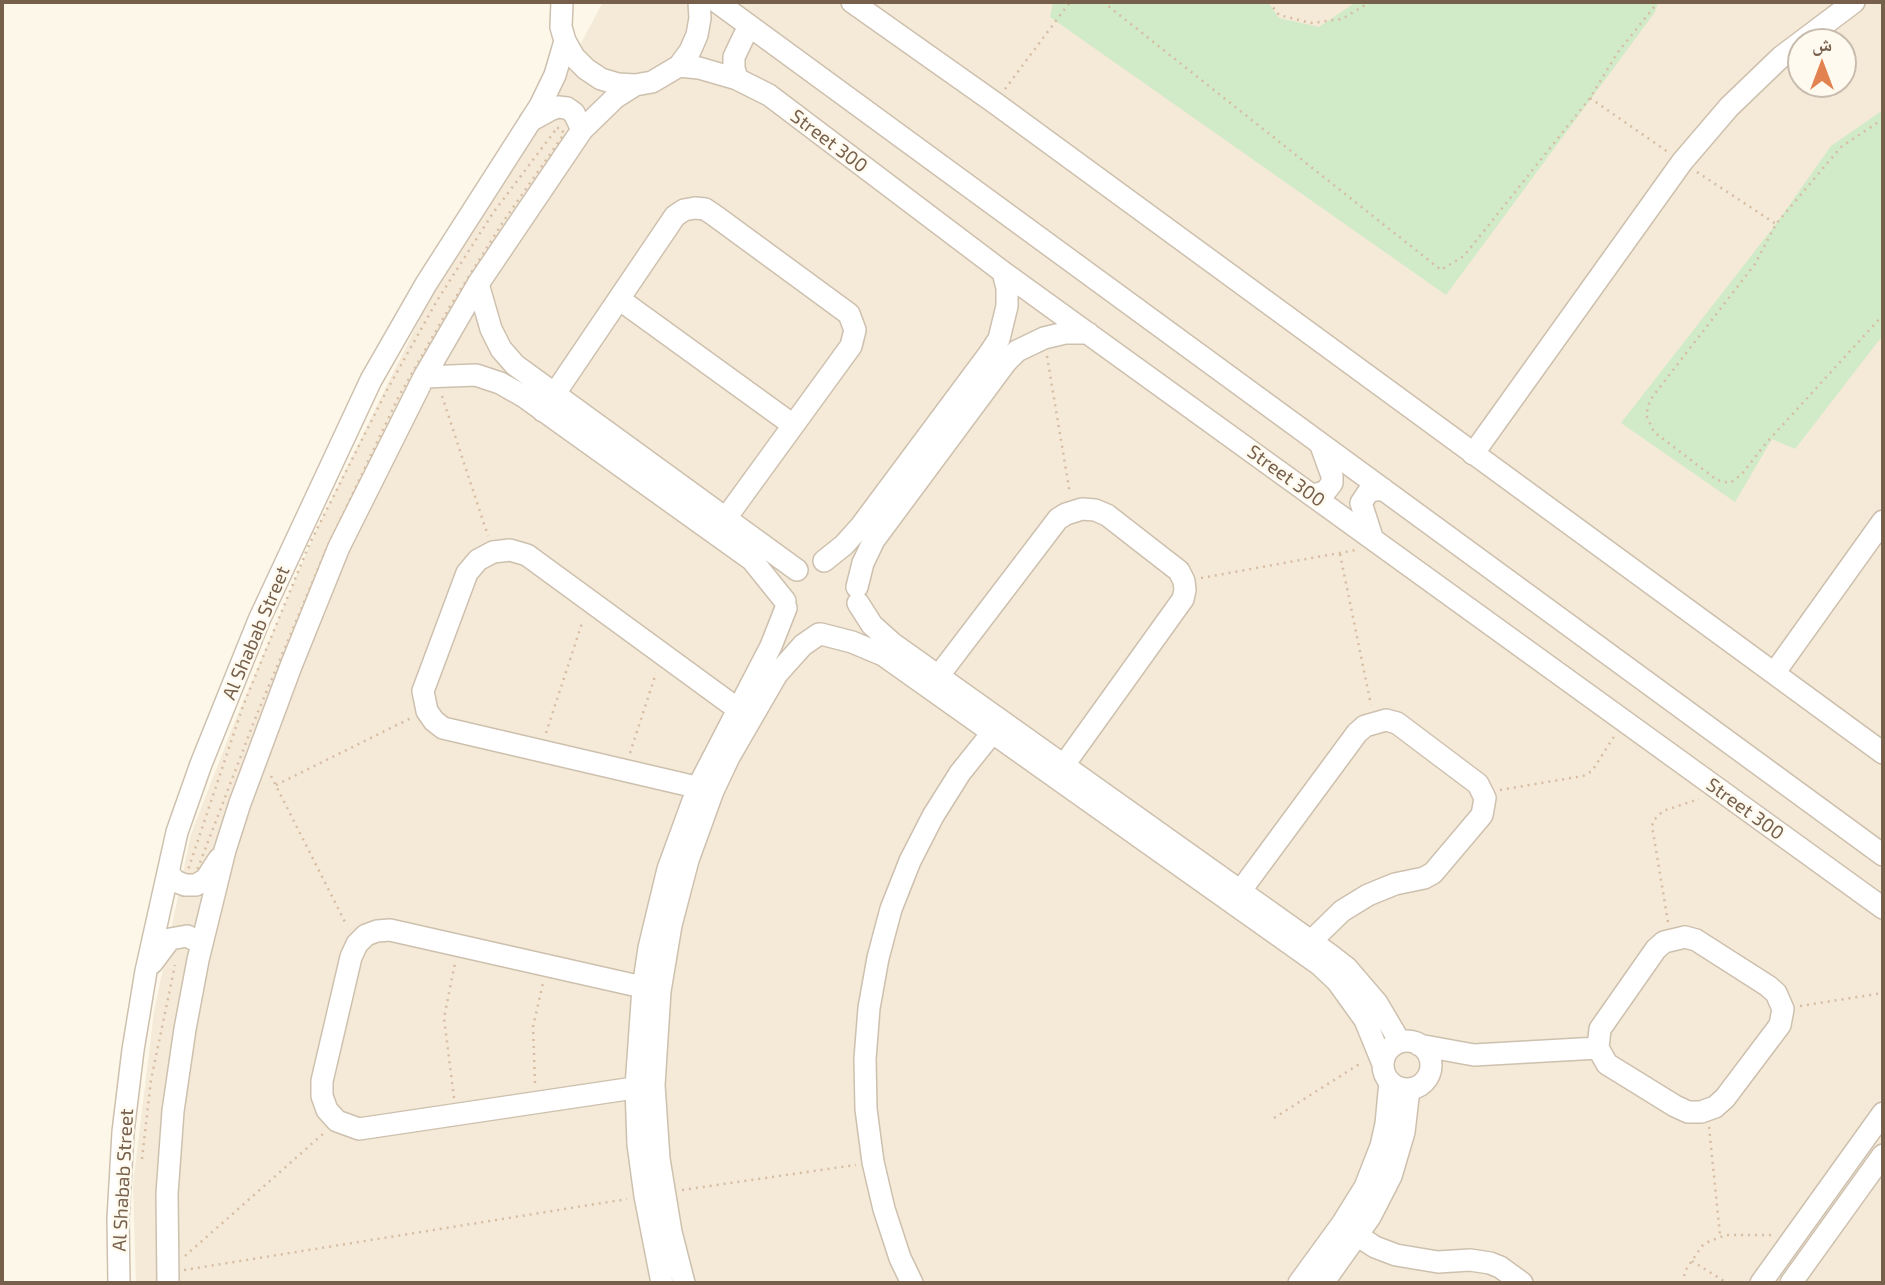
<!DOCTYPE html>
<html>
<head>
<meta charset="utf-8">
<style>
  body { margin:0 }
  #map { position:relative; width:1885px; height:1285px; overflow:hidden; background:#fcf7e8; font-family:"Exo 2","Noto Naskh Arabic",sans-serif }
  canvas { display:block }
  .frame { position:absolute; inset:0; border:4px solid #76604c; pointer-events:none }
  .north { position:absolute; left:1787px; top:28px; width:70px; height:70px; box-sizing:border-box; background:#fffaef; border:2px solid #c8bcae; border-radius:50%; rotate:0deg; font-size:19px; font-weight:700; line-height:28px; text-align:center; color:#76604c }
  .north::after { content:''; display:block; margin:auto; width:24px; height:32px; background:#e28251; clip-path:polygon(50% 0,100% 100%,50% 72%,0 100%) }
</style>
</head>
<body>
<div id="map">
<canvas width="1885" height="1285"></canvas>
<div class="frame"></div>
<div class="north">ش</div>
</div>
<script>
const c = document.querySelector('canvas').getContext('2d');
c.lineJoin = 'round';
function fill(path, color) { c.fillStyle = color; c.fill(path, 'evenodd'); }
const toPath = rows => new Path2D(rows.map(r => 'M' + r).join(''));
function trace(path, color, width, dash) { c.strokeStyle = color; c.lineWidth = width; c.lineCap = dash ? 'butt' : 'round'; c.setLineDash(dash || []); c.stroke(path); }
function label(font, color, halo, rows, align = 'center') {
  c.font = font + ' "Exo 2",sans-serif'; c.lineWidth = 5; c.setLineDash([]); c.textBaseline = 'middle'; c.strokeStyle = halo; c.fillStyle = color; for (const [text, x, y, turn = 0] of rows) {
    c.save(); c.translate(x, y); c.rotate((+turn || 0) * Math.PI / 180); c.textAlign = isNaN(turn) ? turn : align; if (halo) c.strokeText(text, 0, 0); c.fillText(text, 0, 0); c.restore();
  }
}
const residential = toPath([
  [603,2,1883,2,1883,1283,136,1283,133,1185,154,1012,191,834,235,721,317,528,429,300,537,126],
  [1801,42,1843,42,1843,84,1801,84]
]);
const green = toPath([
  [1053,2,1268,2,1279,18,1319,27,1356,2,1658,2,1655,12,1446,295,1050,17],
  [1883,110,1883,335,1795,449,1772,439,1735,502,1621,423,1776,224,1831,146]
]);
const path = toPath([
  [1103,2,1441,270,1464,256,1590,98,1618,52,1658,2],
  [1269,2,1279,15,1311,23,1342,19,1370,2],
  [1005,89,1070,2],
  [1590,98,1668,152],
  [1883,119,1841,147,1776,224,1755,264,1650,400,1646,415,1654,432,1717,480,1730,483,1741,475,1767,442,1883,315],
  [557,128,561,128,564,134,503,222,449,308,399,396,326,550,257,714,196,873,190,876,188,870,243,706,309,545,387,390,438,299,493,213,557,128],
  [1697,172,1776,224],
  [1047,356,1070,494],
  [442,396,488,536],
  [1340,554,1371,705],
  [1201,578,1356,550],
  [546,733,583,620],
  [630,753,656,673],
  [271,776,347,926],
  [276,785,411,718],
  [1500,790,1583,776,1592,771,1615,735],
  [1668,922,1652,826,1654,820,1663,811,1699,799],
  [1800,1006,1883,993],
  [535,1083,533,1027,543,983],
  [454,1098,444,1018,455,963],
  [1274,1118,1361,1063],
  [1709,1127,1720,1235],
  [142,1159,151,1080,175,965],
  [682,1190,856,1165],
  [185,1256,324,1133],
  [1692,1261,1727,1283],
  [184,1270,627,1199],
  [1683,1283,1685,1271,1702,1246,1708,1242,1726,1235,1772,1235]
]);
const minor = toPath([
  [562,2,561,27,565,41,574,57,586,69,601,79,618,84,635,85,652,82,679,66,690,51,697,35,700,18,699,2],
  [717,2,1883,855],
  [852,2,995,103,1883,753],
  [679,66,699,68,737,79,769,95,1003,272,1883,908],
  [737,79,734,68,734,57,744,36,752,28],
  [530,121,550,110,558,107,567,108,574,113,582,130],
  [478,284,491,329,501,349,515,365,797,570],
  [619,299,793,425],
  [424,377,476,375,500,383,523,396,752,560,785,601],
  [543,411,675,216,684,210,695,208,705,209,714,215,849,314,855,330,851,346,715,533],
  [1473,454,1682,162,1729,107,1781,57,1854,2],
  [1313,495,1325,492,1332,483,1332,476,1320,443],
  [1372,537,1361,503,1369,491,1383,489],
  [824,561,844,545,861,526,989,354,999,339,1007,306,1007,288,1003,272],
  [857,587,863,563,874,540,1006,362,1017,351,1044,338,1065,333,1088,333],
  [858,603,872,625,892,643,1329,954,1347,968,1377,1003,1400,1042],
  [821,634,852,642,883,655,1320,965,1337,981,1365,1020,1383,1064],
  [1775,672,1883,521],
  [930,687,1058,519,1066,514,1082,509,1095,510,1107,515,1179,571,1184,581,1185,590,1183,599,1056,776],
  [713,791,443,728,434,721,427,711,423,691,467,573,478,560,493,552,510,550,527,555,750,718],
  [168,872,175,881,185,885,196,885,206,879,219,859],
  [1233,901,1357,733,1365,726,1386,720,1397,723,1478,784,1485,798,1482,815,1433,873,1424,878,1395,884,1368,895,1342,911,1302,950],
  [1685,937,1696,940,1768,986,1776,993,1783,1009,1780,1025,1725,1098,1715,1107,1701,1112,1688,1112,1675,1106,1607,1064,1598,1048,1600,1029,1656,949,1664,942,1685,937],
  [152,963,170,939,187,936,201,943],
  '1383 1065a24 24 0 1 1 48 0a24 24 0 1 1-48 0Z',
  [1419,1045,1474,1055,1598,1048],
  [654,1085,359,1129,337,1121,327,1110,322,1096,322,1081,351,957,357,944,366,935,377,931,390,930,660,991],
  [1346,1228,1375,1247,1396,1255,1438,1262,1470,1260,1490,1263,1500,1267,1522,1283],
  [119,1283,118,1219,123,1132,133,1050,146,971,177,832,201,764,259,620,371,380,426,284,540,106,555,75,565,41],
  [168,1283,167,1194,173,1111,185,1029,198,960,225,850,240,803,291,666,339,547,424,377,478,284,582,130,616,97,635,85],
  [662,1283,645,1196,638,1144,636,1087,643,988,649,948,668,869,698,787,771,646,786,608],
  [684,1283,671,1232,659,1159,654,1085,660,991,671,925,688,860,713,791,729,757,777,674,803,645,819,634],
  [912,1283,900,1258,884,1209,873,1162,866,1109,865,1059,869,1008,878,958,891,909,910,861,933,816,960,773,992,733],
  [1299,1283,1342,1224,1365,1187,1381,1146,1386,1124,1390,1082],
  [1323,1283,1370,1217,1391,1176,1404,1132,1409,1089],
  [1761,1283,1883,1113],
  [1791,1283,1883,1155]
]);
const streetNames = [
  ["Street 300",829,141,37],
  ["Street 300",1286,476,36],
  ["Al Shabab Street",256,633,-67],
  ["Street 300",1745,809,36],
  ["Al Shabab Street",123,1180,-87]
];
fill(residential, '#f4ead7');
fill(green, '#d1eac7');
trace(minor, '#cec0ae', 24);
trace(path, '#d6bda3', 2.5, [2, 5]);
trace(minor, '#fff', 21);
label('19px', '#76604c', '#fffaef', streetNames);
</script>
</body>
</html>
